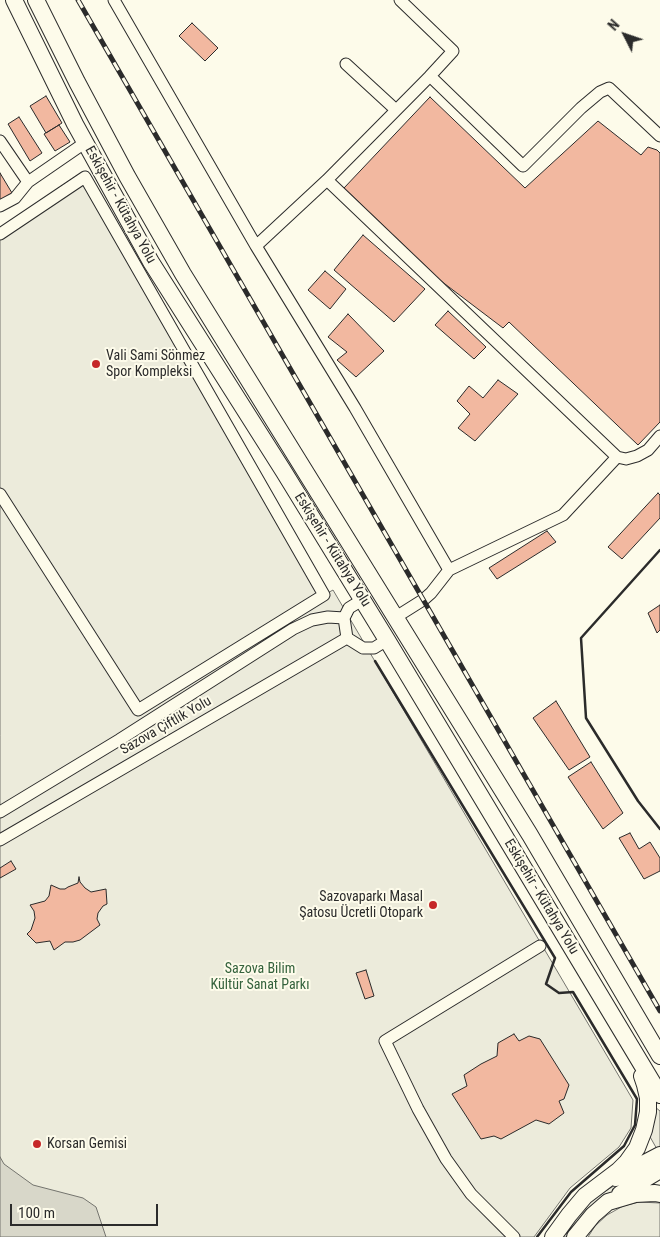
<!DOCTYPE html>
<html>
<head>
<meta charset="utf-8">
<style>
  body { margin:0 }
  #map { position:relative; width:660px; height:1237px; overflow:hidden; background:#fdfbea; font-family:"Roboto Condensed",sans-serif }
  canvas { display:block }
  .north { position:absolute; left:600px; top:10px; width:50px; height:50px; -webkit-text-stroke:4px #fdfbea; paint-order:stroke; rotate:311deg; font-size:14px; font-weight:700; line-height:20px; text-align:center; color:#2b2b2b }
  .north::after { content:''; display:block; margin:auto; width:18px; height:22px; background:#2b2b2b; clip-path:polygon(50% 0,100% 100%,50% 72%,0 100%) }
  .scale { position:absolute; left:10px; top:1204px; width:148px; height:22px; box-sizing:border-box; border:2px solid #2b2b2b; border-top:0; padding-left:6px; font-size:15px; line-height:18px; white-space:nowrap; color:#2b2b2b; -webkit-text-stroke:4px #fdfbea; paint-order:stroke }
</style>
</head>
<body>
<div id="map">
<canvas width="660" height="1237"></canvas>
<div class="north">N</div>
<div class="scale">100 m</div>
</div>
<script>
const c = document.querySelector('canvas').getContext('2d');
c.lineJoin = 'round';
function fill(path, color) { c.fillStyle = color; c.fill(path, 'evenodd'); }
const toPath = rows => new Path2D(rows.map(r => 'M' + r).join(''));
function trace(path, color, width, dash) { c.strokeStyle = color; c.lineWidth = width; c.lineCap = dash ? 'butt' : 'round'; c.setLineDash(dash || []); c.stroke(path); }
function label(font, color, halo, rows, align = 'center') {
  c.font = font + ' "Roboto Condensed",sans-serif'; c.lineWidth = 4; c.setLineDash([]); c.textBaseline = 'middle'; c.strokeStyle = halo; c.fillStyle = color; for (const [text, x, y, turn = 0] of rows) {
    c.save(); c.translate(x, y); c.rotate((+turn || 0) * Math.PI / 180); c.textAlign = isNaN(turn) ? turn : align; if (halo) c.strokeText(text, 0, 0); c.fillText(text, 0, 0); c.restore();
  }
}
const green = toPath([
  [85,177,324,595,333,590,633,1100,631,1128,619,1147,570,1188,534,1237,0,1237,0,234,85,177],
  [655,1107,660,1111,660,1150,658,1151,649,1135,655,1107],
  [659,1159,569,1237,562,1237,583,1209,596,1197,612,1187,659,1159],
  [639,1202,660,1203,660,1237,588,1237,595,1226,607,1215,623,1206,639,1202]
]);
const water = toPath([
  [0,1157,4,1164,33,1185,83,1198,96,1207,106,1237,0,1237,0,1157]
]);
const building = toPath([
  [192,23,218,48,205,61,179,36,192,23],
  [46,96,62,123,46,133,30,106,46,96],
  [430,97,525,188,598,121,641,155,648,147,657,150,660,153,660,422,638,445,509,322,503,328,441,281,344,188,430,97],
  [19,117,42,153,30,161,8,124,19,117],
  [59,125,70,142,55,151,44,134,59,125],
  [0,173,12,193,0,201,0,173],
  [363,235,425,289,394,322,334,270,363,235],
  [325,271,346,289,330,309,308,290,325,271],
  [448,311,486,347,474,359,435,325,448,311],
  [348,314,384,351,356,377,337,360,347,352,328,337,348,314],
  [498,380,518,394,475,441,458,428,470,414,457,401,469,386,483,398,498,380],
  [658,493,660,495,660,518,622,559,608,547,658,493],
  [547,531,556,542,497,579,489,568,547,531],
  [660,605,660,630,657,633,648,613,660,605],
  [556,701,590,757,569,770,533,718,556,701],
  [591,762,623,813,603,829,568,777,591,762],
  [630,833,639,849,650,842,660,858,660,871,644,879,619,838,630,833],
  [11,861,16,869,0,878,0,868,11,861],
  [79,877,80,882,85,888,91,892,106,889,107,904,103,906,98,913,97,919,100,925,80,940,73,942,65,942,54,950,50,941,36,943,27,934,31,930,35,918,34,911,30,905,45,901,49,896,51,885,60,889,65,889,68,887,78,883,79,877],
  [366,970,374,996,365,999,356,973,366,970],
  [514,1034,519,1041,529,1036,540,1039,569,1085,564,1099,559,1101,564,1113,549,1124,536,1120,501,1139,494,1136,481,1139,452,1094,467,1086,464,1075,481,1064,497,1056,498,1043,514,1034]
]);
const minor = toPath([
  [114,0,256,246,355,408,449,570,563,515,617,457,327,180,256,246],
  [400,0,453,51,430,76],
  [346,64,396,110],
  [0,141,28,182],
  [327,180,430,76,523,166,581,108,600,92,609,88,660,136],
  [0,206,15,198,28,182,86,142],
  [0,234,85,177,324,595,138,710,0,494],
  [617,457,626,459,637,456,648,450,660,436],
  [362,600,349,608,344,618,347,638,363,648,374,648,387,640],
  [396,617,423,600,431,593,449,570],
  [0,812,119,740,293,629,312,620,328,617,344,618],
  [0,840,347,638],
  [514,1237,471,1194,446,1159,418,1109,385,1041,540,946]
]);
const highway = toPath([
  [14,0,75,124,151,262,284,472,387,640,660,1095],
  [36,0,77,82,127,176,183,274,530,835,660,1056],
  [616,1178,660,1155],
  [620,1194,660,1170],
  [553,1237,569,1215,585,1196,618,1171,627,1162,637,1148,644,1130,648,1112,648,1098,645,1085,642,1076],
  [575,1237,593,1215,608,1202,635,1194,655,1193,660,1194]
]);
const rail = toPath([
  [78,0,660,1011]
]);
const wall = toPath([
  [660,550,581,638,586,718,638,801,660,829],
  [375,661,555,958,546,984,559,993,573,992,637,1099,635,1125,624,1146,571,1192,537,1237]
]);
const markers = [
  [96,364,5,"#c62828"],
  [433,905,5,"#c62828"],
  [37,1144,5,"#c62828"]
];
const streetNames = [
  ["Eskişehir - Kütahya Yolu",120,205,61],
  ["Eskişehir - Kütahya Yolu",332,550,58],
  ["Sazova Çiftlik Yolu",166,726,-30],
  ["Eskişehir - Kütahya Yolu",541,897,59]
];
const poiNames = [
  ["Vali Sami Sönmez",106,356],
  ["Spor Kompleksi",106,372],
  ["Sazovaparkı Masal",423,897,"right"],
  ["Şatosu Ücretli Otopark",423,913,"right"],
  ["Korsan Gemisi",47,1144]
];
const parkNames = [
  ["Sazova Bilim",260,969],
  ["Kültür Sanat Parkı",260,985]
];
fill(green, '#ecebdb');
trace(green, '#74746e', 1);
fill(water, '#d8d7c9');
trace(water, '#74746e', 1);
fill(building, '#f2b8a0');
trace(building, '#2b2b2b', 1);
trace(minor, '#2b2b2b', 13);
trace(highway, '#2b2b2b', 18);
trace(minor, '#fdfbea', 11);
trace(highway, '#fdfbea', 16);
trace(rail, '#2b2b2b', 5);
trace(rail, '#fdfbea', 3, [9]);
trace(wall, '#2b2b2b', 2.5);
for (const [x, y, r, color] of markers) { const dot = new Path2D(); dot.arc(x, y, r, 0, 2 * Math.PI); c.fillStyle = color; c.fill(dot); trace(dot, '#fdfbea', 2); }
label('14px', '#2b2b2b', '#fdfbea', streetNames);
label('14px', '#2b2b2b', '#fdfbea', poiNames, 'left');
label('14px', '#34623c', '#fdfbea', parkNames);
</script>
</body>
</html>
